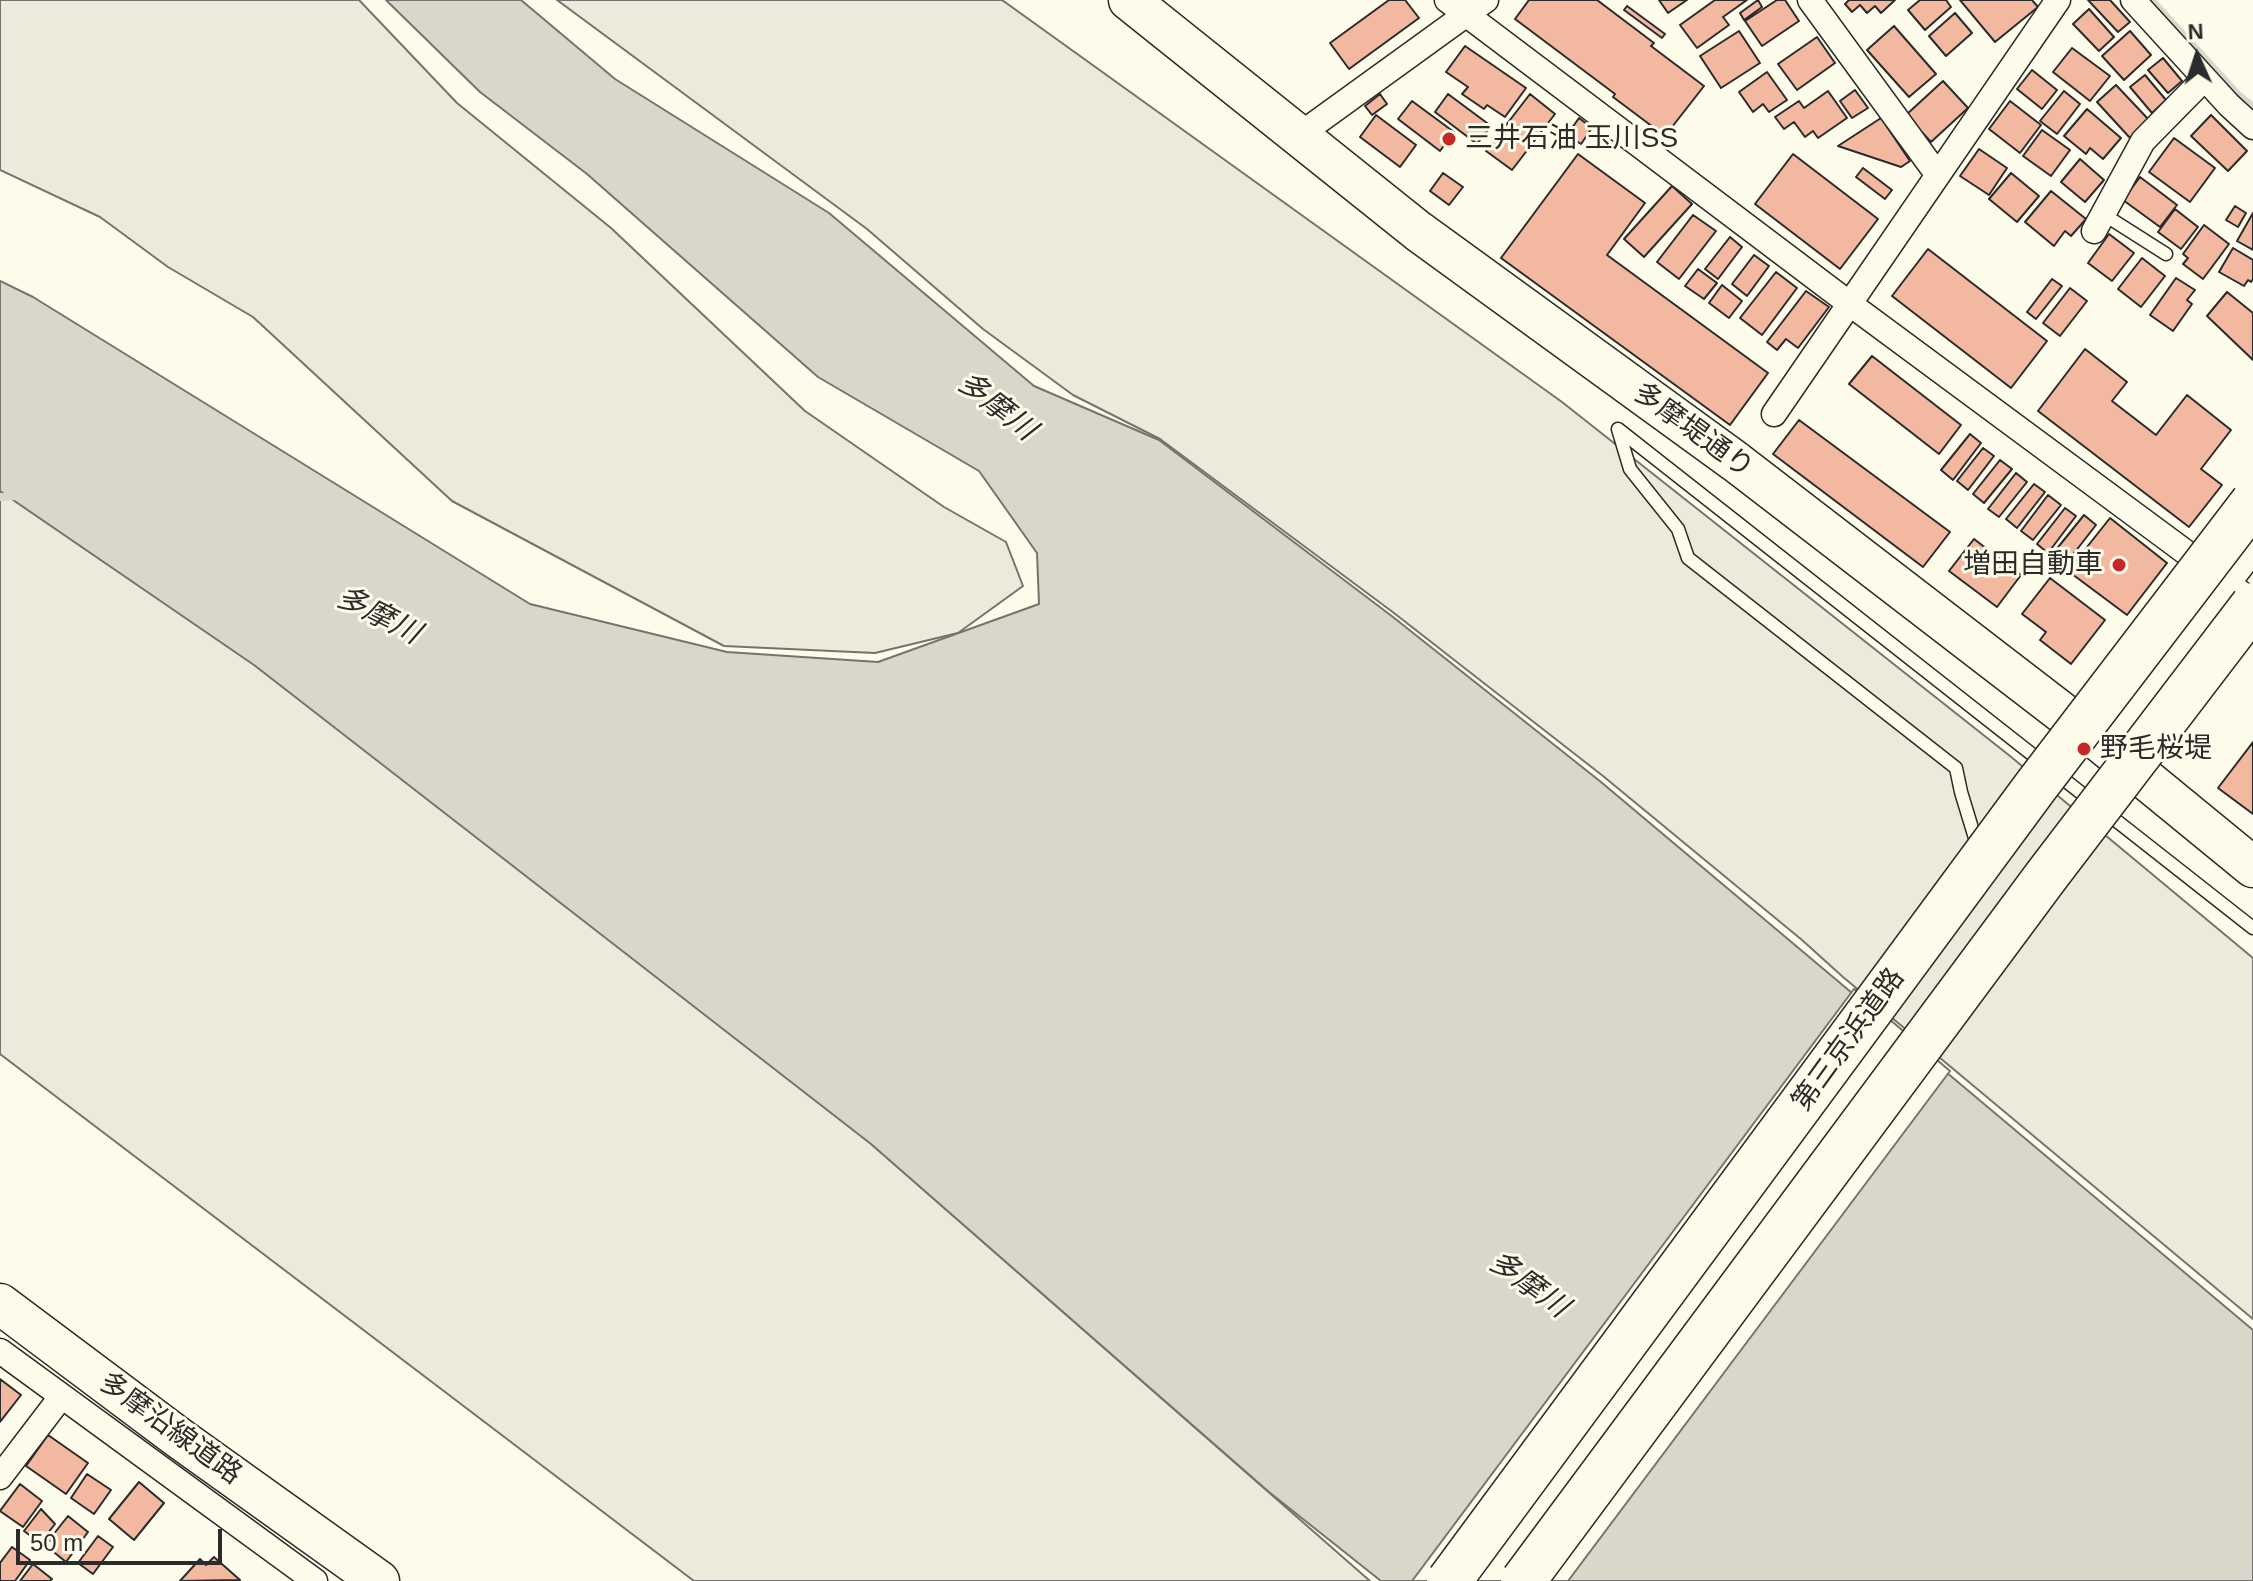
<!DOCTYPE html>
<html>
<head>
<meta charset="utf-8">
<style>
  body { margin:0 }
  #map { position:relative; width:2253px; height:1581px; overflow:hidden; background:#fdfbea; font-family:Helvetica,sans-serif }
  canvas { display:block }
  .north { position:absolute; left:2157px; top:16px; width:80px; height:80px; -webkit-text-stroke:6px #fdfbea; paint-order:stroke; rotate:357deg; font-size:22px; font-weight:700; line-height:32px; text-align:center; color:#2b2b2b }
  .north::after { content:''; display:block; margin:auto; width:28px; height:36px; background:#2b2b2b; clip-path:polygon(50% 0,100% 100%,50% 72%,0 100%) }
  .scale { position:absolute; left:16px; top:1529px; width:206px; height:36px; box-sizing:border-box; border:4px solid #2b2b2b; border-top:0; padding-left:10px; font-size:24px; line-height:28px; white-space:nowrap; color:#2b2b2b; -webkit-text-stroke:6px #fdfbea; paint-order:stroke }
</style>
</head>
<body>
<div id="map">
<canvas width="2253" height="1581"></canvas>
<div class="north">N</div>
<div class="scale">50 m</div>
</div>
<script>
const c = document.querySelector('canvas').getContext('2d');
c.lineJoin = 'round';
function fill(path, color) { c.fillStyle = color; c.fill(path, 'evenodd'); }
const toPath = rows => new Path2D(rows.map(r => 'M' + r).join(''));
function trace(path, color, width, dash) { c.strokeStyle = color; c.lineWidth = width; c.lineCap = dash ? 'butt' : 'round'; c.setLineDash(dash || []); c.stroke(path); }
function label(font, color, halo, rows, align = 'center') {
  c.font = font + ' Helvetica,"Noto Sans JP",sans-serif'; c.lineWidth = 6; c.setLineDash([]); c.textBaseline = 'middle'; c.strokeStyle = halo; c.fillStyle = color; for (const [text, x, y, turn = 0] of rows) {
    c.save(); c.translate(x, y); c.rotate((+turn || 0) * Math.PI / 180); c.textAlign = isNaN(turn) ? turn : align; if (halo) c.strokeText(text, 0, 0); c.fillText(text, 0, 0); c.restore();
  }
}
const green = toPath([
  [0,0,359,0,457,103,611,228,805,411,944,507,1006,542,1023,586,958,633,875,653,724,646,452,501,253,317,168,267,100,217,0,170,0,0],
  [557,0,1002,0,1562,402,2010,756,2253,958,2253,1319,1843,977,1802,940,1603,776,1394,613,1160,439,1073,395,983,329,867,229,557,0],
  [0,488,252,661,869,1142,1370,1581,694,1581,0,1054,0,488]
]);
const water = toPath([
  [386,0,521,0,615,79,829,213,1034,386,1159,440,1393,617,1601,782,2253,1330,2253,1581,1381,1581,1269,1492,871,1144,254,665,0,491,0,281,33,297,530,604,727,652,878,662,1039,604,1037,553,979,471,818,377,587,174,480,92,386,0]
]);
const pier = toPath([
  [1854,989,1950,1071,1568,1581,1412,1581,1854,989]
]);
const stream = toPath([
  [2151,0,2237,94,2253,107],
  [0,497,19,496]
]);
const building = toPath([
  [1389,0,1405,0,1419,18,1349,69,1330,43,1389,0],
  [1529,0,1597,0,1654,43,1651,46,1704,86,1665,136,1613,97,1615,94,1515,19,1529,0],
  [1659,0,1687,0,1668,13,1659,0],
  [1715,0,1747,0,1723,17,1729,25,1697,48,1680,25,1715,0],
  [1758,0,1762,7,1744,20,1740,13,1758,0],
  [1777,0,1785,0,1799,21,1762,46,1745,21,1777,0],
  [1849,0,1895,0,1881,13,1875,6,1867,13,1860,5,1852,12,1845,4,1849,0],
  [1920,0,1946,0,1951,7,1925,30,1908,10,1920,0],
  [1960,0,2032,0,2038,7,1995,42,1960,0],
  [2088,0,2110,0,2130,22,2118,32,2088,0],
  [1627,6,1665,34,1662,38,1624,10,1627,6],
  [2089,9,2114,37,2099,51,2073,24,2089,9],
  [1955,13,1972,33,1946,56,1929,36,1955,13],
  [1894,26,1936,74,1909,97,1867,50,1894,26],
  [1739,31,1760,63,1721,88,1700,56,1739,31],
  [2130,31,2151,55,2124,80,2102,56,2130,31],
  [1817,37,1835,63,1797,90,1778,64,1817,37],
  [1465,46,1526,88,1505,117,1487,105,1484,109,1462,94,1468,87,1446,72,1465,46],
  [2072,48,2110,76,2090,101,2053,72,2072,48],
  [2163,58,2182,81,2168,93,2148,70,2163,58],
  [2032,70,2057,90,2042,109,2017,89,2032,70],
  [1767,72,1787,100,1769,112,1763,104,1753,112,1739,92,1767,72],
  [2145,75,2166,100,2152,113,2130,87,2145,75],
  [1943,81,1968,108,1931,142,1906,115,1943,81],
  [2116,85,2149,120,2130,138,2097,102,2116,85],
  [1855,90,1868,108,1852,118,1840,101,1855,90],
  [1828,91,1847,118,1818,138,1813,131,1805,137,1794,122,1784,129,1775,117,1799,101,1804,108,1828,91],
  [2064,91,2080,104,2057,134,2040,121,2064,91],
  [1380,94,1387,104,1372,115,1365,106,1380,94],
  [1448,94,1491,126,1477,144,1435,112,1448,94],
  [1530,94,1555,114,1512,170,1486,151,1530,94],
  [1412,101,1454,132,1440,151,1398,119,1412,101],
  [2010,101,2041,125,2020,153,1989,129,2010,101],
  [2087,109,2121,138,2103,159,2090,148,2086,154,2064,136,2087,109],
  [1376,115,1416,145,1400,167,1360,137,1376,115],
  [2211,115,2247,151,2228,171,2191,136,2211,115],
  [1579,118,1592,128,1581,144,1567,135,1579,118],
  [1881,118,1910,161,1901,167,1838,146,1881,118],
  [2042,130,2070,150,2051,176,2023,156,2042,130],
  [2174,138,2215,168,2190,202,2149,172,2174,138],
  [1979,149,2007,168,1989,195,1960,176,1979,149],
  [1578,154,1645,203,1607,255,1768,373,1730,425,1501,258,1578,154],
  [1793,154,1878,219,1840,269,1755,204,1793,154],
  [2080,159,2104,180,2085,202,2061,182,2080,159],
  [1863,168,1892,190,1885,199,1856,177,1863,168],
  [1443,173,1463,187,1449,205,1430,191,1443,173],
  [2011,173,2039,196,2017,222,1989,199,2011,173],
  [2140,177,2177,205,2160,227,2123,200,2140,177],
  [1672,186,1692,204,1644,257,1624,239,1672,186],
  [2051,191,2086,219,2071,236,2065,231,2054,246,2025,222,2051,191],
  [2235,206,2246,213,2238,227,2226,220,2235,206],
  [2175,209,2198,227,2181,249,2158,232,2175,209],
  [2253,213,2253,250,2237,241,2253,213],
  [1693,215,1716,231,1679,279,1657,262,1693,215],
  [2204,225,2229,244,2203,279,2183,264,2188,258,2183,254,2204,225],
  [2109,234,2134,253,2112,281,2088,263,2109,234],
  [1730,237,1742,247,1718,279,1705,269,1730,237],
  [2233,248,2253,260,2253,279,2251,282,2248,280,2244,286,2219,272,2233,248],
  [1928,249,2047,341,2011,388,1892,296,1928,249],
  [1754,255,1769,266,1747,296,1732,284,1754,255],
  [2142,258,2165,276,2141,307,2118,289,2142,258],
  [1698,269,1717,283,1704,299,1685,286,1698,269],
  [1776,272,1797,288,1762,335,1740,318,1776,272],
  [2176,278,2195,290,2187,300,2192,304,2173,331,2150,315,2176,278],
  [2052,279,2062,286,2036,319,2027,312,2052,279],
  [1722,285,1742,301,1729,318,1709,303,1722,285],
  [2070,288,2087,301,2060,336,2043,323,2070,288],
  [1806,291,1829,307,1798,348,1786,339,1777,350,1767,342,1806,291],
  [2227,292,2253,313,2253,360,2207,316,2227,292],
  [2085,349,2127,382,2112,401,2156,435,2187,395,2231,430,2201,469,2222,485,2189,527,2038,411,2085,349],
  [1872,356,1961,425,1939,454,1849,384,1872,356],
  [1799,420,1950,532,1923,567,1773,454,1799,420],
  [1970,434,1981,443,1953,480,1941,470,1970,434],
  [1983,448,1994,456,1968,490,1957,481,1983,448],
  [2000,460,2012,469,1984,503,1973,494,2000,460],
  [2016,473,2027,482,1999,517,1988,509,2016,473],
  [2034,484,2045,492,2017,528,2006,519,2034,484],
  [2048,495,2061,505,2033,540,2021,531,2048,495],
  [2065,508,2076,516,2048,553,2037,544,2065,508],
  [2084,515,2096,525,2064,566,2051,556,2084,515],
  [2110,518,2167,563,2127,615,2068,571,2110,518],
  [1974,539,2021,575,1997,607,1949,571,1974,539],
  [2050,578,2105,620,2071,664,2040,640,2046,632,2022,614,2050,578],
  [2253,742,2253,814,2218,788,2253,742],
  [0,1379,21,1395,0,1422,0,1379],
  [48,1435,88,1463,66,1494,26,1466,48,1435],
  [87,1474,111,1490,94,1514,71,1498,87,1474],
  [139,1482,164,1503,134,1540,109,1519,139,1482],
  [20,1484,42,1501,23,1527,0,1511,20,1484],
  [41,1509,55,1524,40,1543,24,1531,41,1509],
  [68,1516,88,1532,66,1562,50,1549,54,1544,49,1540,68,1516],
  [98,1536,113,1547,93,1574,78,1563,98,1536],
  [12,1547,30,1560,15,1581,0,1581,0,1563,12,1547],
  [214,1557,240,1580,180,1581,200,1559,206,1565,214,1557],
  [33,1564,52,1579,50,1581,20,1581,33,1564]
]);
const service = toPath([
  [2103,214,2166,254],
  [1618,429,2253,928],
  [1618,429,1630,469,1678,529,1688,558,1956,768,1961,792,1975,838]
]);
const minor = toPath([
  [1447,0,1850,304,2253,602],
  [1810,0,1937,174],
  [2133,0,2229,105,2253,127],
  [1298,136,1486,0],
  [2094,231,2143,141,2204,79],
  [1774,414,2058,0],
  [2121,723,2253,551],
  [0,1351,315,1581],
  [0,1477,61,1397]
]);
const primary = toPath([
  [1129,0,1418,231,1736,462,2104,745,2253,867],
  [0,1304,179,1438,379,1581]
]);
const motorwayBridge = toPath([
  [1449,1581,2036,786,2253,502],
  [1523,1581,2047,875,2253,605]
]);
const markers = [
  [1449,139,8,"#c62828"],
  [2119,565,8,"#c62828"],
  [2084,749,8,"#c62828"]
];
const poiNames = [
  ["三井石油 玉川SS",1465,139],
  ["増田自動車",2103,565,"right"],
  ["野毛桜堤",2100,749]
];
const streetNames = [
  ["多摩堤通り",1693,431,36],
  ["第三京浜道路",1849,1040,-54],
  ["多摩沿線道路",170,1429,36]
];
const waterNames = [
  ["多摩川",996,407,38],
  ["多摩川",378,616,27],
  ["多摩川",1528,1285,36]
];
fill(green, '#ecebdb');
trace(green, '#74746e', 2);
fill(water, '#d8d7c9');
trace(water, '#74746e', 2);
fill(pier, '#fdfbea');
trace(pier, '#74746e', 2);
trace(stream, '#d8d7c9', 8);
fill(building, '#f2b8a0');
trace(building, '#2b2b2b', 2);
trace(service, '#2b2b2b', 15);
trace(minor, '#2b2b2b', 27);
trace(primary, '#2b2b2b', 43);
trace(service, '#fdfbea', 12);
trace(minor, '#fdfbea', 24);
trace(primary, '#fdfbea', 40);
trace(motorwayBridge, '#2b2b2b', 47, []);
trace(motorwayBridge, '#fdfbea', 44);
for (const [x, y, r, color] of markers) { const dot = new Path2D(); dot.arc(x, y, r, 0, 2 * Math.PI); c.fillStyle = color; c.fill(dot); trace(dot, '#fdfbea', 3); }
label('28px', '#2b2b2b', '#fdfbea', poiNames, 'left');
label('28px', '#2b2b2b', '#fdfbea', streetNames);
label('italic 30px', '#2b2b2b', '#fdfbea', waterNames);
</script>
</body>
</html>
